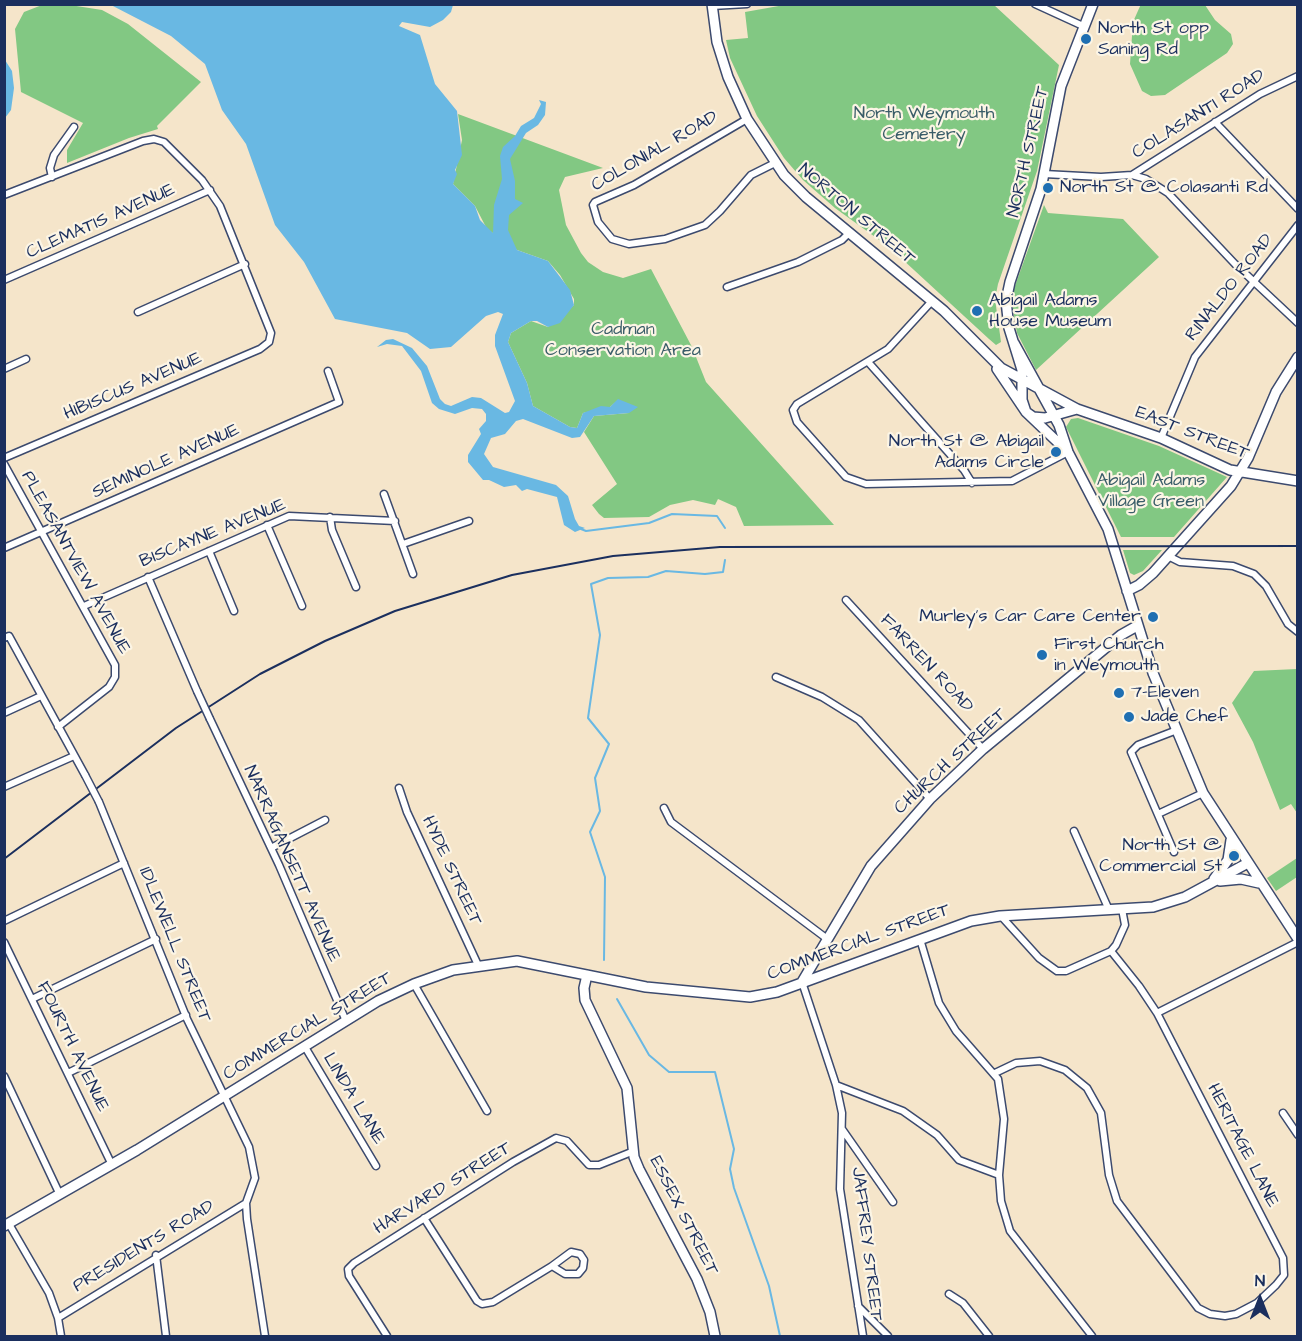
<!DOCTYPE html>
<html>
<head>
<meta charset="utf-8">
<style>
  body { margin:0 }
  #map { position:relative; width:1302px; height:1341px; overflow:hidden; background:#f5e5ca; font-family:"Architects Daughter",sans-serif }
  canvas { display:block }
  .frame { position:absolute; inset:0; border:6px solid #1b2f5e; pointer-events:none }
  .north { position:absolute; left:1230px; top:1269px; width:60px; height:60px; -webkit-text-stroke:4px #fcf5e5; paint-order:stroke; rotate:0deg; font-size:16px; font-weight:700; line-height:24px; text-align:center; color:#1b2f5e }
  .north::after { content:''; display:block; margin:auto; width:21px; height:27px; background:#1b2f5e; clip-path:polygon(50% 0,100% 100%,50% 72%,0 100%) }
</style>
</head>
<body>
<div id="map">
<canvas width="1302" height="1341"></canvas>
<div class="frame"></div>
<div class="north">N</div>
</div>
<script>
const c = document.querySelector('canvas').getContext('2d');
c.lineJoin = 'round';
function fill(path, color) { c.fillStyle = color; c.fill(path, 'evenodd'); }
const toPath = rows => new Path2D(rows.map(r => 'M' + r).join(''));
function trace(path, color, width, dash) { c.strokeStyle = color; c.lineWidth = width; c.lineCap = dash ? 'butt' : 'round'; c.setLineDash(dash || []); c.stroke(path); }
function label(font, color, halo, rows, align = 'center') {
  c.font = font + ' "Architects Daughter",sans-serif'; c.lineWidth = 4.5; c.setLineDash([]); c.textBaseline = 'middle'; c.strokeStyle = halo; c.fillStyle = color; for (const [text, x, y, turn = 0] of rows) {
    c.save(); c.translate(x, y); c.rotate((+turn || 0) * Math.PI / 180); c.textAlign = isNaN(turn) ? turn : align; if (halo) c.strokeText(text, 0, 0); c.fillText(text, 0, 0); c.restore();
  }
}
const green = toPath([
  [790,4,994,5,1059,65,1037,171,998,284,995,299,1001,342,996,345,989,339,889,247,835,208,803,180,784,158,757,116,730,58,726,40,748,38,745,12],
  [1141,4,1205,5,1215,20,1231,34,1233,44,1227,53,1165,95,1151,96,1142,91,1130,64,1133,22],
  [42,5,70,5,102,10,128,24,201,82,157,126,158,129,129,138,67,163,67,150,83,123,21,92,15,29,24,12],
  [458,114,603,168,565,177,559,190,566,225,581,253,588,262,603,272,623,278,651,269,692,347,706,382,834,525,744,526,736,507,718,499,715,505,693,500,670,505,649,517,604,518,599,514,592,505,617,484,584,432,594,416,629,413,618,400,610,407,583,413,577,428,570,427,533,406,527,383,508,342,511,333,531,321,548,327,574,305,574,299,560,275,548,261,517,250,487,229,475,206,453,184,462,140],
  [1044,205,1048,213,1123,219,1159,257,1036,370,1017,333,1011,297],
  [1078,418,1159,446,1227,477,1174,537,1121,537,1066,427,1071,419],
  [1123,550,1162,550,1143,571,1134,575,1130,573],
  [1297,669,1298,669,1297,813,1291,804,1280,810,1253,742,1232,703,1254,671],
  [1297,858,1297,877,1276,891,1267,878]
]);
const water = toPath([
  [111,5,453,5,451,12,443,20,430,27,402,22,399,26,420,35,435,84,457,111,462,155,455,170,457,174,453,184,475,206,480,220,493,233,494,205,502,179,500,156,503,147,515,136,521,126,534,118,541,104,539,100,546,102,545,115,538,125,526,133,510,159,515,181,515,199,523,203,509,215,508,230,517,250,548,261,570,290,574,305,560,323,548,327,537,321,531,321,511,333,508,342,527,383,533,406,570,427,577,428,583,413,601,406,610,407,618,399,638,407,629,413,594,416,580,437,572,438,523,419,516,421,505,434,491,438,484,454,493,467,556,485,568,496,575,519,579,526,585,528,575,532,564,525,557,497,527,489,522,491,516,485,504,487,489,480,483,480,468,462,468,455,481,434,479,429,486,421,486,414,482,409,472,408,455,414,439,409,432,403,421,371,402,346,387,344,377,347,386,340,393,339,412,348,427,366,440,399,445,404,451,406,472,397,481,398,505,413,509,412,515,401,495,346,495,335,503,314,498,312,486,316,451,347,430,349,407,333,335,319,304,262,275,225,246,144,222,110,205,64,171,36],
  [5,60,12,71,14,88,11,110,5,118]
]);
const stream = toPath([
  [581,529,586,531,649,523,672,514,717,516,725,528],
  [604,960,605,877,590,832,600,811,595,778,609,744,588,718,600,635,591,584,608,578,648,577,666,571,705,574,723,572,725,560],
  [617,999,649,1055,669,1072,715,1072,734,1149,730,1169,734,1188,769,1286,780,1336]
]);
const street = toPath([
  [1035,4,1083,26],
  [712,6,747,4],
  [747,119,634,185,595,202,593,205,598,222,612,239,629,244,665,239,705,225,720,211,751,175,775,163],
  [1215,122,1298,209],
  [1044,174,1101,177,1132,175,1260,94,1298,76],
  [1132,175,1146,179,1168,193,1235,264,1298,323],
  [52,177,50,168,54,155,74,127],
  [4,195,143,141,154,139,164,142,202,180,220,206,271,333,269,342,260,349,4,458],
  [4,280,210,190],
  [727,287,798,262,842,240,850,232],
  [932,301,888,349,797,404,793,410,797,422,846,477,866,484,1012,481,1068,452],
  [138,312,245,264],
  [869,363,964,470,972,483],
  [4,369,26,359],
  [1161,438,1195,357,1298,225],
  [4,464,115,665,115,677,109,687,58,727],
  [384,494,413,574],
  [330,517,332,530,356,587],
  [267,525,302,606],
  [403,544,469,521],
  [4,548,339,402,328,371],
  [209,551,234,611],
  [1168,556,1180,562,1233,566,1254,574,1266,586,1288,624,1298,632],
  [148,577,197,691],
  [846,600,983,749],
  [84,606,289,516,395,521],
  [4,638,9,636,85,775],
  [776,677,822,697,859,720,930,799],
  [4,713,41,696],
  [210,719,279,865,346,1021],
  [4,787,74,756],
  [399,788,407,812,478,965],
  [99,802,187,1019,249,1147,255,1178,246,1203,247,1219,265,1336],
  [664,808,671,822,826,938],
  [1158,814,1203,793],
  [1074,831,1109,910],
  [271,848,325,820],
  [1174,852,1131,752,1138,745,1177,730],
  [1001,916,1039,958,1057,971,1066,971,1111,951,1116,945,1125,925,1122,909],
  [4,921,124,863],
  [920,939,939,1003,956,1031,998,1079,1004,1119,999,1175,1001,1201,1010,1231,1092,1336],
  [4,942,112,1165],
  [802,982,836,1085,842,1113,840,1189,863,1336],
  [414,984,487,1111],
  [32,999,156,939],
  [1157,1013,1298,942],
  [305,1047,376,1166],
  [68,1073,186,1015],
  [995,1073,1016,1063,1040,1061,1065,1070,1087,1088,1101,1113,1109,1175,1117,1201,1198,1308,1210,1314,1225,1316,1236,1314,1257,1303,1276,1285,1284,1275,1283,1258,1157,1013,1139,986,1111,951],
  [4,1076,60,1195],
  [836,1085,903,1111,937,1135,959,1160,999,1175],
  [1283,1113,1298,1135],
  [842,1129,893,1202],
  [424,1218,477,1301,482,1304,493,1302,552,1266,565,1274,578,1274,583,1268,584,1260,580,1254,571,1252,552,1266],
  [9,1224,49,1293,58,1318,61,1336],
  [156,1255,166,1336],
  [949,1294,963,1303,989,1336],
  [858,1306,888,1336],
  [58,1318,246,1203],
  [387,1336,349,1276,348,1269,354,1263,513,1162,556,1138,567,1141,589,1165,599,1165,634,1151]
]);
const secondary = toPath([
  [712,4,717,42,728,77,747,119,784,175,806,197,944,311,1001,368,1077,409,1161,438,1230,470,1298,481],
  [1014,343,1059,425,1068,452,1108,529,1153,673,1203,793,1298,939],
  [997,369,1026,412,1033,417,1045,418,1077,409],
  [1068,452,1026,412,1022,400,1022,370,1009,328,1006,301,1010,282,1041,189,1061,86,1093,4],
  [1127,591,1139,585,1153,573,1231,486,1248,458,1276,392,1298,357],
  [1214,879,1228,860,1231,840],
  [1220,881,1241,879,1259,883],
  [587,975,584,988,585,1000,627,1088,634,1157,639,1169,697,1279,710,1312,715,1336],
  [802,982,871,866,930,799,983,749,1121,635,1137,626],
  [4,1226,137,1150,378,1001,414,984,453,970,517,961,646,987,750,997,777,992,971,921,1000,916,1153,907,1185,897,1246,864]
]);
const rail = toPath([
  [4,859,176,728,260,674,325,641,395,611,512,575,613,556,720,547,1298,546]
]);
const streetBridge = toPath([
  [197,691,210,719],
  [85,775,99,802]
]);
const markers = [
  [1086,39,6,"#1f6fb2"],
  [1048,188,6,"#1f6fb2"],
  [977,311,6,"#1f6fb2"],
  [1056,452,6,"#1f6fb2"],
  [1153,617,6,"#1f6fb2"],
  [1042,655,6,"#1f6fb2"],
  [1119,693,6,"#1f6fb2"],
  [1129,717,6,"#1f6fb2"],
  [1234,856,6,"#1f6fb2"]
];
const poiNames = [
  ["North St opp",1098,29],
  ["Saning Rd",1098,50],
  ["North St @ Colasanti Rd",1060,188],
  ["Abigail Adams",989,301],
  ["House Museum",989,322],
  ["North St @ Abigail",1044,442,"right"],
  ["Adams Circle",1044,463,"right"],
  ["Murley's Car Care Center",1141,617,"right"],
  ["First Church",1054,645],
  ["in Weymouth",1054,666],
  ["7-Eleven",1131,693],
  ["Jade Chef",1141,717],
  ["North St @",1222,846,"right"],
  ["Commercial St",1222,867,"right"]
];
const parkNames = [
  ["North Weymouth",924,114],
  ["Cemetery",924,135],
  ["Cadman",623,330],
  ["Conservation Area",623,351],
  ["Abigail Adams",1151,481],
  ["Village Green",1151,502]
];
const streetNames = [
  ["COLASANTI ROAD",1199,115,-32],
  ["COLONIAL ROAD",655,152,-30],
  ["NORTH STREET",1029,152,-77],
  ["NORTON STREET",856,215,40],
  ["CLEMATIS AVENUE",101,222,-24],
  ["RINALDO ROAD",1230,288,-52],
  ["HIBISCUS AVENUE",133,387,-23],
  ["EAST STREET",1192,434,21],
  ["SEMINOLE AVENUE",166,462,-24],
  ["BISCAYNE AVENUE",213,534,-22],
  ["PLEASANTVIEW AVENUE",75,563,61],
  ["FARREN ROAD",926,664,47],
  ["CHURCH STREET",951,762,-43],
  ["NARRAGANSETT AVENUE",291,864,66],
  ["HYDE STREET",451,871,65],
  ["COMMERCIAL STREET",859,943,-20],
  ["IDLEWELL STREET",174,945,68],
  ["COMMERCIAL STREET",308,1027,-31],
  ["FOURTH AVENUE",72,1047,64],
  ["LINDA LANE",353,1099,59],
  ["HERITAGE LANE",1242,1146,63],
  ["HARVARD STREET",443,1189,-32],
  ["ESSEX STREET",683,1216,63],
  ["JAFFREY STREET",866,1244,83],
  ["PRESIDENTS ROAD",144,1247,-31]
];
fill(green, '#82c883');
fill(water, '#69b8e3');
trace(stream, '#69b8e3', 2);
trace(street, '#3c4a6e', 9);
trace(secondary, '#3c4a6e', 12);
trace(street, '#fff', 6);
trace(secondary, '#fff', 9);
trace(rail, '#1b2f5e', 2);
trace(streetBridge, '#3c4a6e', 9, []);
trace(streetBridge, '#fff', 6);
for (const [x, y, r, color] of markers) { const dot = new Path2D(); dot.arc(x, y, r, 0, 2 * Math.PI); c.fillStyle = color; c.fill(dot); trace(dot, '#fcf5e5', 2); }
label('18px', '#1b2f5e', '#fcf5e5', poiNames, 'left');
label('18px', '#3a5d69', '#fcf5e5', parkNames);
label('18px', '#1b2f5e', '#fcf5e5', streetNames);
</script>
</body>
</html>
